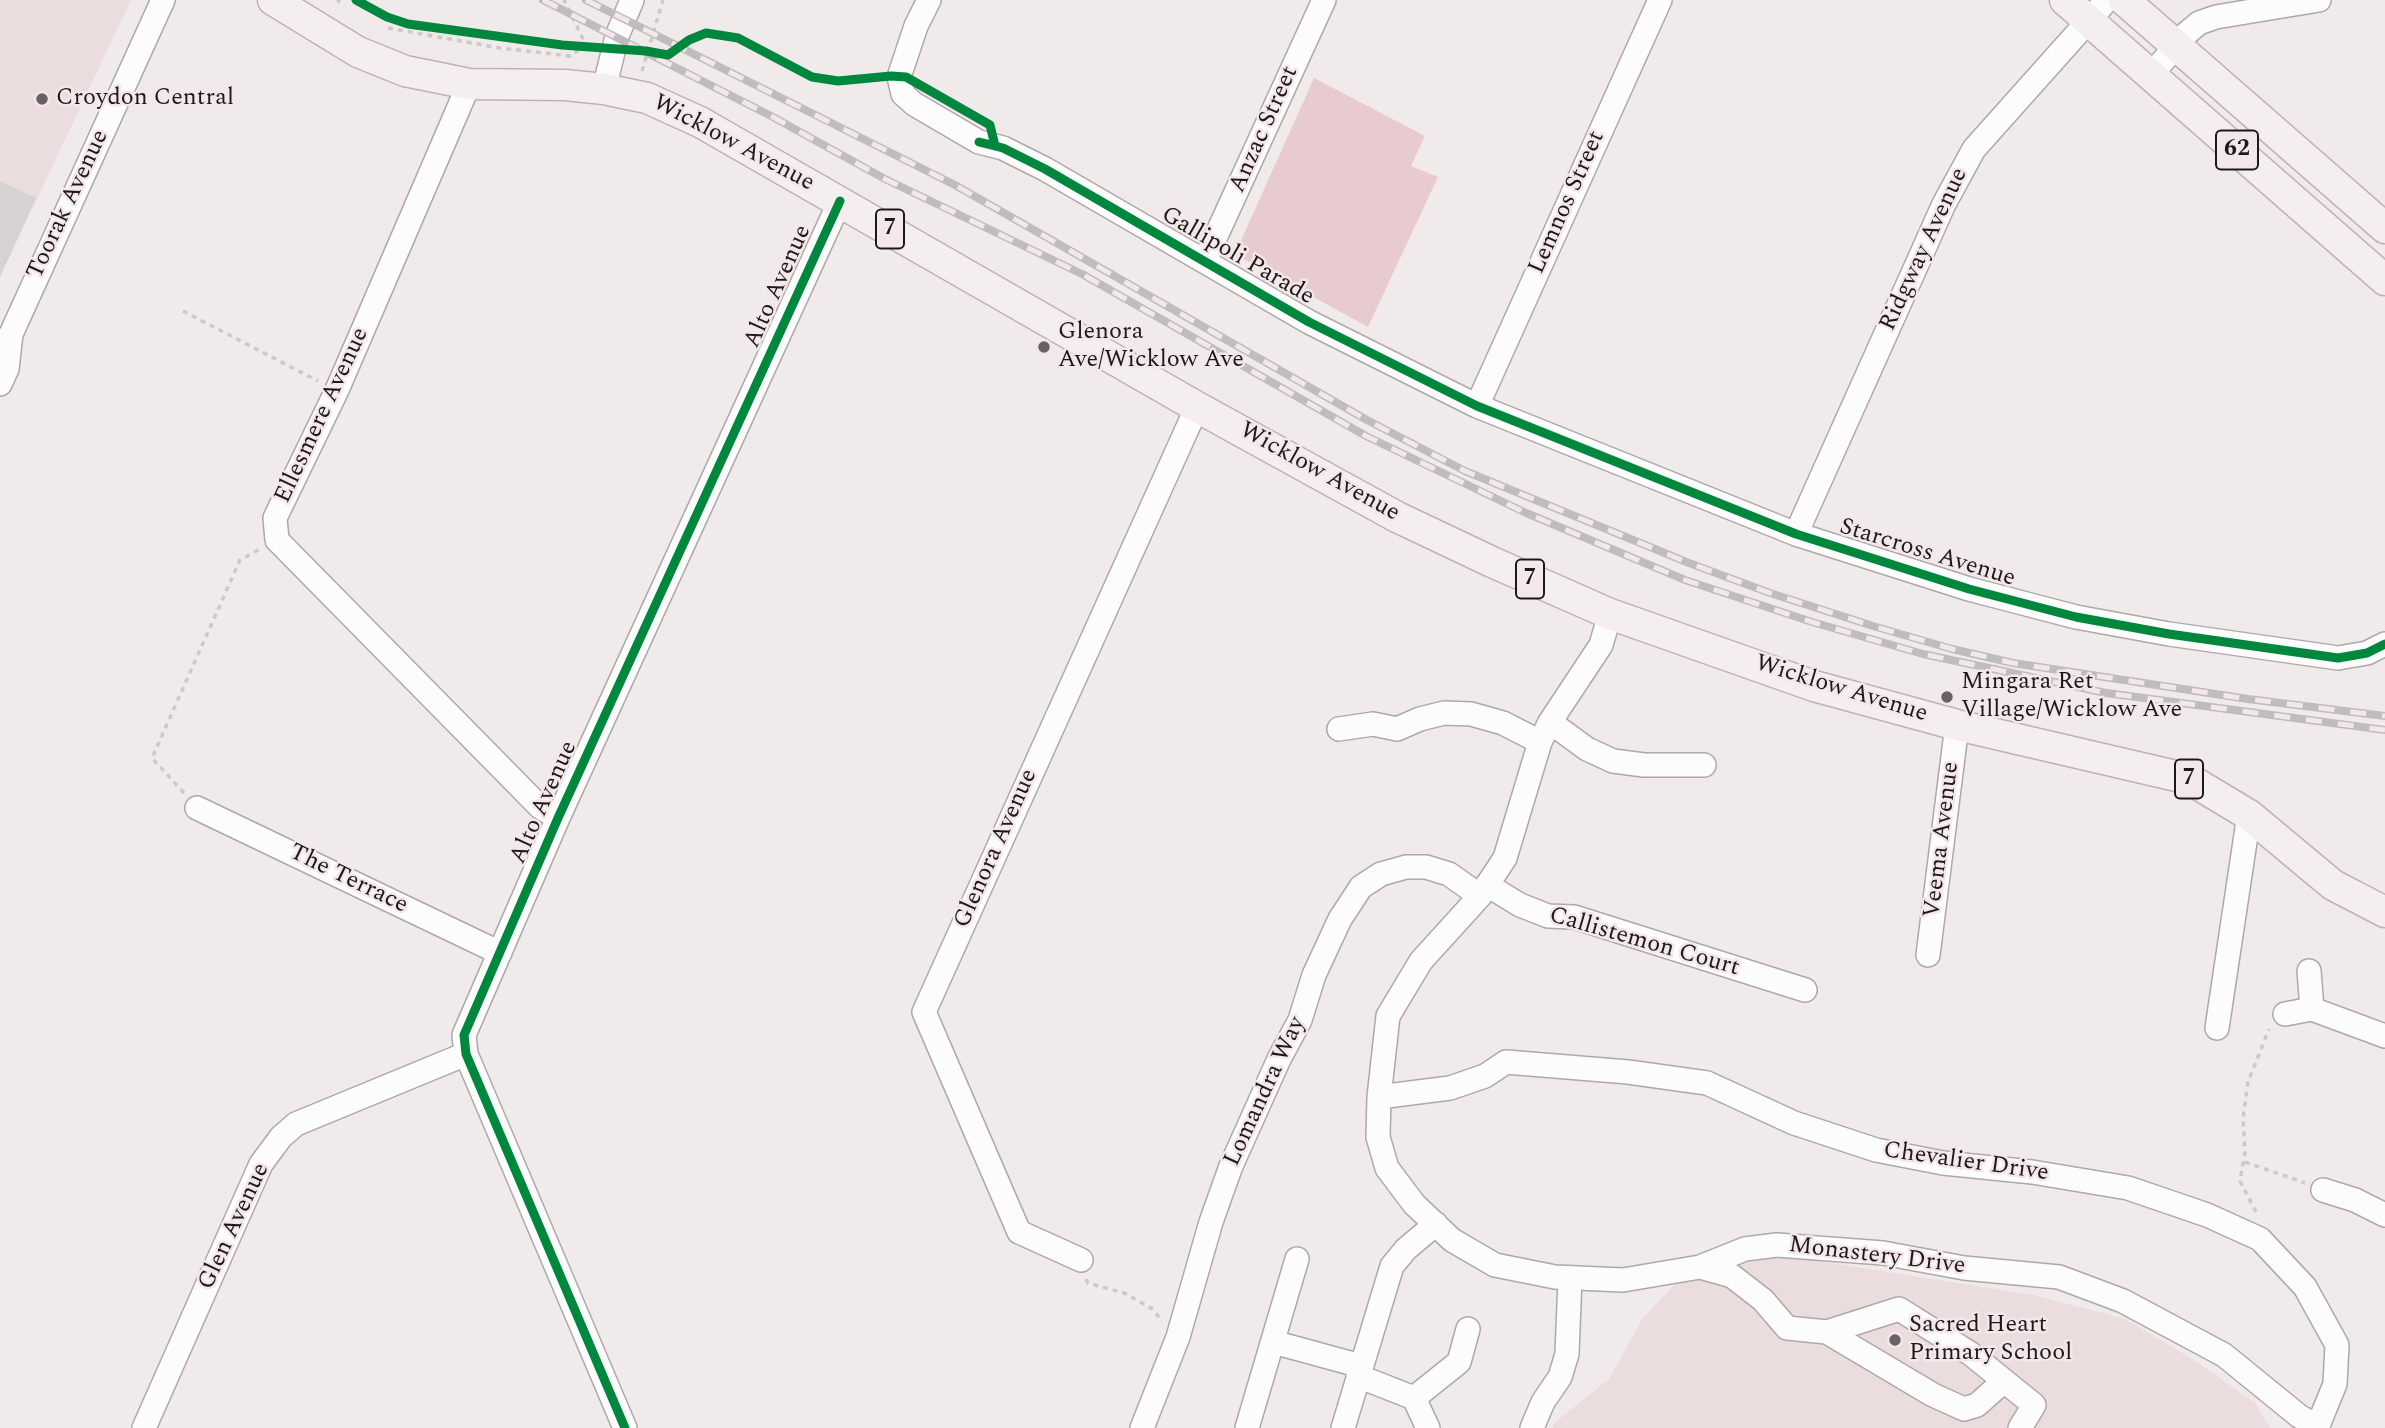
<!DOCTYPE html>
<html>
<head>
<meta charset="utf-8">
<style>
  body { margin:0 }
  canvas { display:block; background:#f1eaeb }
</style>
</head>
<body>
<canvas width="2385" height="1428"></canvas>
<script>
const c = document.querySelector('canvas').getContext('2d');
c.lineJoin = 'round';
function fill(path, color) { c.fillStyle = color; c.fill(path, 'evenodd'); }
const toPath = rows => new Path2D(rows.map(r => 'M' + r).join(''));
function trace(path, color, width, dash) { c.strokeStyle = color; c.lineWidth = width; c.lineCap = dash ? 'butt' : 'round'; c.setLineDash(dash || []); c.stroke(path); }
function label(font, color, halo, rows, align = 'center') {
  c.font = font + ' Spectral,serif'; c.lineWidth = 5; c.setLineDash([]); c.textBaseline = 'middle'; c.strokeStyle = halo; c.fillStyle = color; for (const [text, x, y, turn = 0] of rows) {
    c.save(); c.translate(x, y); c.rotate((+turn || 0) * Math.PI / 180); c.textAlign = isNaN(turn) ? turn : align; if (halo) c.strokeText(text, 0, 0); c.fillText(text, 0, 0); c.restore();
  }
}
const built = toPath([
  [0,0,131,0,0,277],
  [1767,1253,2034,1295,2125,1319,2194,1360,2255,1403,2270,1428,1553,1428,1553,1424,1609,1379,1643,1318,1694,1264]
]);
const green = toPath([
  [1314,78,1425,136,1411,166,1438,177,1368,327,1235,254]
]);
const building = toPath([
  [0,181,36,198,0,277]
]);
const path = toPath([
  [337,0,340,2],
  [388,28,500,48,570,56,586,45,564,0],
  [642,71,663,0],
  [183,311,318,381],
  [184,793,152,758,240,560,260,549],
  [2245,1162,2305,1183],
  [2256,1212,2240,1181,2245,1152,2243,1118,2248,1082,2269,1029],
  [1086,1279,1088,1283,1124,1293,1151,1308,1161,1319]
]);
const minor = toPath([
  [929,0,916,26,899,77,903,94,914,104,979,142,1003,148,1045,169,1309,322,1477,406,1796,534,1969,589,2076,617,2169,634,2338,658,2367,653,2385,644],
  [2151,75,2187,33,2199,23,2216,17,2319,0],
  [469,84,337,390,275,518,277,540,540,807,558,818],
  [604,89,617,36,632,0],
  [1205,260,1324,0],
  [0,347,11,334,163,0],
  [0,384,7,369,11,334],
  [1477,406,1660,0],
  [1796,534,1944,204,1974,149,2107,0],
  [1610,614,1601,645,1550,722,1540,742,1505,858,1480,896,1421,961,1388,1016,1379,1097,1378,1137,1387,1168,1414,1204,1452,1240,1495,1265,1555,1277,1623,1280,1700,1267,1745,1249,1777,1245,1883,1253,1964,1268,2059,1277,2123,1301,2224,1355,2299,1416,2317,1426],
  [1550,722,1587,749,1613,761,1644,765,1704,765],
  [1339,729,1373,724,1397,729,1420,719,1444,713,1471,714,1503,723,1540,742],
  [197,808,500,953],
  [1487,885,1520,905,1548,916,1574,917,1805,990],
  [1928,955,1957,725],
  [2309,971,2312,1009],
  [2285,1014,2312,1009,2385,1036],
  [2217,1028,2249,815],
  [1379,1097,1450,1088,1485,1076,1506,1062,1628,1072,1707,1083,1794,1123,1876,1150,1943,1163,2032,1172,2128,1188,2207,1215,2260,1239,2305,1287,2337,1345,2335,1384,2317,1428],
  [2323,1190,2355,1200,2385,1215],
  [1081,1260,1019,1232,924,1012,1197,407],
  [1700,1267,1732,1276,1763,1300,1787,1328,1827,1332,1933,1395,1964,1409,1977,1405,2004,1381],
  [1827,1332,1899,1309,1971,1354,2034,1405,2020,1428],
  [1273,1342,1361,1366],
  [1358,1376,1414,1398,1428,1428],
  [1414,1398,1459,1362,1468,1329],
  [144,1428,261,1164,281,1137,296,1124,466,1054],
  [625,1428,466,1054,464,1035,558,818,840,201],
  [1142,1428,1178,1337,1211,1222,1231,1166,1279,1059,1300,1020,1314,975,1340,919,1361,887,1381,874,1406,867,1426,867,1449,874,1480,896],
  [1247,1428,1297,1259],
  [1343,1428,1392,1266,1406,1249,1436,1224],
  [1532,1428,1543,1402,1560,1377,1567,1354,1570,1278]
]);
const major = toPath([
  [273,0,358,52,405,71,469,84,565,85,604,89,647,98,700,122,1197,407,1397,517,1492,562,1610,614,1814,686,1957,725,2189,779,2249,815,2333,885,2385,912],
  [2065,0,2385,280],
  [2124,0,2385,228]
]);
const rail = toPath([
  [543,0,773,117,885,179,1082,274,1366,436,1524,512,1685,580,1812,622,1923,654,2106,693,2385,730],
  [586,0,955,185,1367,420,1465,471,1689,563,1770,593,1873,626,1952,649,2013,663,2248,699,2385,716]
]);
const cycleway = toPath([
  [356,0,387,17,408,24,562,45,646,51,668,55,689,40,706,33,738,38,812,77,838,81,891,76,906,77,990,125,995,146],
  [979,142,1003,148,1045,169,1309,322,1477,406,1796,534,1969,589,2076,617,2169,634,2338,658,2367,653,2385,644],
  [625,1428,466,1054,464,1035,558,818,840,201]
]);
const markers = [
  [42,99,7,"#676263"],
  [1044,347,7,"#676263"],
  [1947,697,7,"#676263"],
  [1895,1340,7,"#676263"]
];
const shields = [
  [2237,150,42],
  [890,229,28],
  [1530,579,28],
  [2189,779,28]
];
const shieldNames = [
  ["62",2237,150],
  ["7",890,229],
  ["7",1530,579],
  ["7",2189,779]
];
const poiNames = [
  ["Croydon Central",56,99],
  ["Glenora",1058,333],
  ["Ave/Wicklow Ave",1058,361],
  ["Mingara Ret",1961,683],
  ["Village/Wicklow Ave",1961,711],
  ["Sacred Heart",1909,1326],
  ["Primary School",1909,1354]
];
const streetNames = [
  ["Anzac Street",1265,130,-66],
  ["Wicklow Avenue",733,144,28],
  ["Lemnos Street",1568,203,-66],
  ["Toorak Avenue",69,205,-65],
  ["Ridgway Avenue",1925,250,-65],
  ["Gallipoli Parade",1237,257,30],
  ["Alto Avenue",779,287,-66],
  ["Ellesmere Avenue",323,416,-65],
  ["Wicklow Avenue",1319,473,29],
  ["Starcross Avenue",1927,554,17],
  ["Wicklow Avenue",1841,690,17],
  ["Alto Avenue",545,803,-66],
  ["Veema Avenue",1943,840,-83],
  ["Glenora Avenue",997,849,-66],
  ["The Terrace",348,880,26],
  ["Callistemon Court",1644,943,16],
  ["Lomandra Way",1266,1092,-65],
  ["Chevalier Drive",1966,1163,8],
  ["Glen Avenue",235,1227,-65],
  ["Monastery Drive",1877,1257,7]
];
fill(built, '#ebdcde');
fill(green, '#e8cbce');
fill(building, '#d7d2d2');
trace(minor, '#ada8a9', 26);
trace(major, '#c0b1b3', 33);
trace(path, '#ccc9ca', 3.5, [5, 5]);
trace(minor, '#fdfcfc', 23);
trace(major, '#f5eeef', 30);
trace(rail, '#bebcbc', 8);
trace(rail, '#f4e7e9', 5, [16]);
trace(cycleway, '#00873e', 9);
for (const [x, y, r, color] of markers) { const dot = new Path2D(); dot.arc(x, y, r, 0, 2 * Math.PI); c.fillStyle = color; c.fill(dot); trace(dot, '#f4e7e9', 2.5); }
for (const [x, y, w] of shields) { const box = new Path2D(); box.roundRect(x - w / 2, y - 19.5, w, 39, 5); c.fillStyle = '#f4e7e9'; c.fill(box); trace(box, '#1d191a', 2); }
label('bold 23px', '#1d191a', null, shieldNames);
label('24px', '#1d191a', '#f4e7e9', poiNames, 'left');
label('24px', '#1d191a', '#f4e7e9', streetNames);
</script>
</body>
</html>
